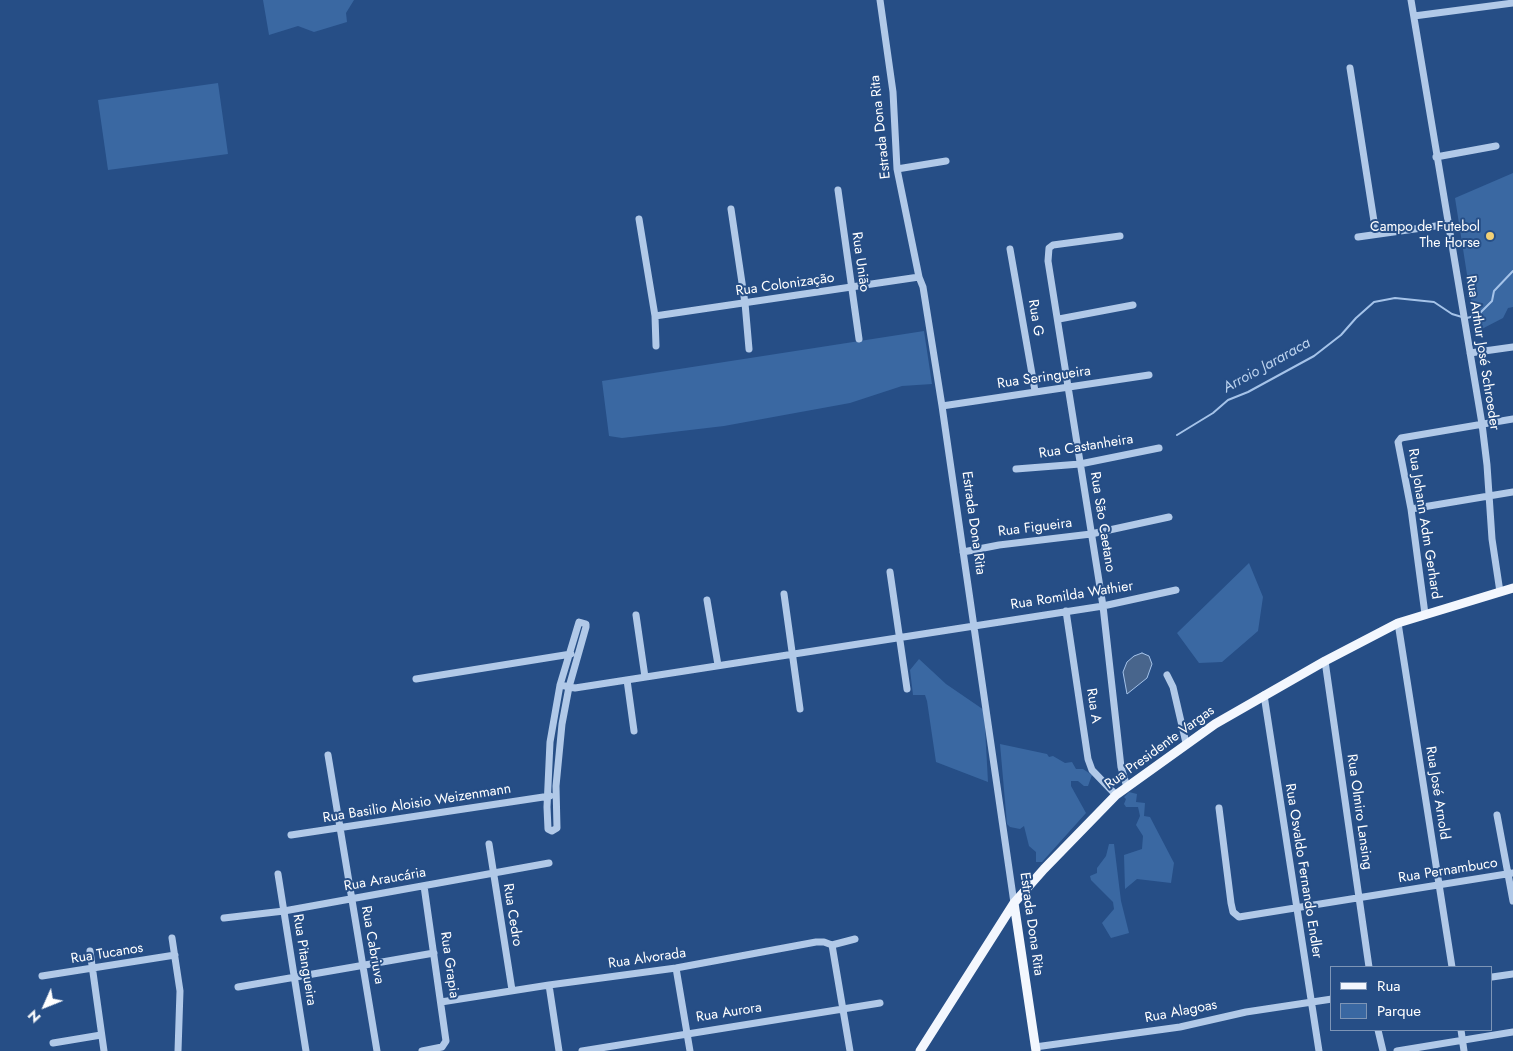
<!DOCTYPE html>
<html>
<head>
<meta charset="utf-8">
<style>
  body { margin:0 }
  #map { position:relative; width:1513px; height:1051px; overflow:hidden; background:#264e86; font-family:Jost,sans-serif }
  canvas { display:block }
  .legend { position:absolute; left:1330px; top:966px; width:162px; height:65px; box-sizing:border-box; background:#264e86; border:1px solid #7d95b6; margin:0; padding:6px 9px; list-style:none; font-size:15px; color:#fff }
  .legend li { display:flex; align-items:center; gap:10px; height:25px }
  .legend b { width:25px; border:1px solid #7d95b6 }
  .north { position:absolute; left:20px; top:981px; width:50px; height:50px; -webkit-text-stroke:4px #264e86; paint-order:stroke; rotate:226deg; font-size:14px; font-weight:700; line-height:20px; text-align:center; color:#fff }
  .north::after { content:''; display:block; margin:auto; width:18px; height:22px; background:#fff; clip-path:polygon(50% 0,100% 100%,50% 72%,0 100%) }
</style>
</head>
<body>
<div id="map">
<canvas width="1513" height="1051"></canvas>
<ul class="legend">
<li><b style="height:6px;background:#f3f7fe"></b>Rua</li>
<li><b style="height:14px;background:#3a68a2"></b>Parque</li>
</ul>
<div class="north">N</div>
</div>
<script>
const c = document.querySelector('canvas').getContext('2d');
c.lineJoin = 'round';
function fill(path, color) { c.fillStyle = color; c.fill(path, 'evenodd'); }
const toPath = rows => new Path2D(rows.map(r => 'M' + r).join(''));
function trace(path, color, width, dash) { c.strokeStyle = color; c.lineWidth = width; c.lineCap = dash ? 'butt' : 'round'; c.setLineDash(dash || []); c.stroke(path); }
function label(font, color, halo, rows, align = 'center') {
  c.font = font + ' Jost,sans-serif'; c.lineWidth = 4; c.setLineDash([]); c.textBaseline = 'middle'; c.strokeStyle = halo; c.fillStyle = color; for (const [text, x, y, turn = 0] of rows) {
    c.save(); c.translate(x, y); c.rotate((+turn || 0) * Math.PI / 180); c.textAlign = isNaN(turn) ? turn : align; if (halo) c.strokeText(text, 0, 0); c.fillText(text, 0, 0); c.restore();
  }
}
const green = toPath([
  [263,0,354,0,346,13,347,22,314,32,298,26,269,35],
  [218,83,228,154,108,170,98,100],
  [1513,173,1513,307,1508,308,1503,318,1476,332,1455,198],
  [924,331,932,384,902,386,850,403,724,426,622,438,609,436,602,381],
  [1249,563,1263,597,1258,631,1222,662,1199,663,1177,633],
  [919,659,946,684,984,710,988,782,936,762,927,701,925,695,913,695,910,670],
  [1000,744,1047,754,1049,757,1053,756,1065,763,1072,762,1076,769,1083,769,1092,775,1088,786,1084,786,1078,781,1071,781,1071,786,1086,813,1042,862,1036,862,1036,852,1029,846,1024,826,1020,829,1010,827,1007,824],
  [1129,792,1137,794,1136,802,1145,803,1144,816,1150,817,1174,863,1171,883,1137,879,1125,889,1124,855,1142,849,1143,836,1136,825,1140,816,1138,807,1126,807,1124,804,1126,799,1124,797],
  [1109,844,1114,844,1121,901,1129,933,1111,938,1102,923,1114,909,1113,902,1091,880,1090,876,1097,873,1097,868,1106,856]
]);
const water = toPath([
  [1142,653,1149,656,1152,664,1147,678,1127,694,1123,672,1127,662,1134,656,1142,653]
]);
const stream = toPath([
  [1467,318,1478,315,1492,301,1494,291,1513,271],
  [1177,435,1213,413,1228,400,1248,392,1314,356,1341,335,1356,318,1374,302,1395,298,1434,302,1452,314,1462,317]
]);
const minor = toPath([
  [880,0,893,92,897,169,919,277,923,287,942,406,1014,903],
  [1411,0,1482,424,1487,465,1492,539,1500,592],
  [1414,16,1513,3],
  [1350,68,1376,234],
  [1436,157,1496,146],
  [897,169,946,161],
  [838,190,859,339],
  [731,209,745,303,749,349],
  [639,219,655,316,656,346],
  [1120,236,1053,245,1049,248,1048,261,1103,606,1121,767,1127,787],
  [1358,237,1450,224],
  [1010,249,1035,391],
  [655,316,919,277],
  [1059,319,1133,305],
  [1470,353,1513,347],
  [942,406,1149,375],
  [1016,469,1080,464,1159,448],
  [1411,509,1513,492],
  [963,552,999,545,1091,534,1169,517],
  [890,572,907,689],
  [784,594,800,709],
  [707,600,718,665],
  [1066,611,1088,759,1092,770,1116,795],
  [1425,614,1411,509,1398,442,1401,438,1513,419],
  [636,615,645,677],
  [579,622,586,624,586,627,569,687,562,724,556,786,557,828,552,831,548,829,547,807,550,742,560,685,579,622],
  [1398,623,1452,967],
  [1325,661,1369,967],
  [1167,675,1173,687,1186,743],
  [416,679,571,654],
  [627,680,634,731],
  [560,685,575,688,1103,606,1176,590],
  [1264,695,1319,1051],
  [328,755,377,1051],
  [1219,808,1231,903,1233,912,1239,917,1513,873],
  [1497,815,1513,901],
  [291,835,550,796],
  [489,844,512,990],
  [278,874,306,1051],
  [224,918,284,911,549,863],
  [172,938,180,991,178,1051],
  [832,945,850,1051],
  [90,951,104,1051],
  [676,968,690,1051],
  [42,976,175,955],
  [1492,977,1513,974],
  [549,985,559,1051],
  [238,987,434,953],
  [441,1002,549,985,676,968,816,942,824,942,832,945,855,939],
  [1378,1030,1383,1051],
  [1461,1030,1464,1051],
  [53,1043,101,1035],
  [1035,1047,1180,1027,1246,1012,1332,999],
  [422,1051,442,1047,446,1041,424,886],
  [582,1051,880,1003],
  [1397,1051,1513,1032]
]);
const major = toPath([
  [1014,903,1036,1051],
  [920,1051,1014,903,1044,869,1116,795,1215,724,1325,661,1398,623,1513,588]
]);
const markers = [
  [1490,236,5,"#f1d076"]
];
const streetNames = [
  ["Estrada Dona Rita",881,127,-96],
  ["Rua União",860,262,82],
  ["Rua Colonização",785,285,-8],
  ["Rua G",1035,318,81],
  ["Rua Arthur José Schroeder",1482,353,81],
  ["Rua Seringueira",1044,378,-8],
  ["Rua Castanheira",1086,447,-9],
  ["Rua São Caetano",1102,522,81],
  ["Estrada Dona Rita",973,523,82],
  ["Rua Johann Adm Gerhard",1424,524,81],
  ["Rua Figueira",1035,528,-7],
  ["Rua Romilda Wathier",1072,596,-9],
  ["Rua A",1093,706,81],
  ["Rua Presidente Vargas",1160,748,-36],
  ["Rua José Arnold",1437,793,81],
  ["Rua Basilio Aloisio Weizenmann",417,804,-9],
  ["Rua Olmiro Lansing",1359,812,82],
  ["Rua Osvaldo Fernando Endler",1303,871,81],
  ["Rua Pernambuco",1448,871,-9],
  ["Rua Araucária",385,880,-10],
  ["Rua Cedro",512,915,81],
  ["Estrada Dona Rita",1031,924,82],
  ["Rua Cabriuva",372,945,80],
  ["Rua Tucanos",107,954,-9],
  ["Rua Alvorada",647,959,-8],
  ["Rua Pitangueira",304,960,81],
  ["Rua Grapia",449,965,82],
  ["Rua Alagoas",1181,1012,-11],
  ["Rua Aurora",729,1013,-9]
];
const poiNames = [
  ["Campo de Futebol",1480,228],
  ["The Horse",1480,244]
];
const waterNames = [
  ["Arroio Jararaca",1267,366,-29]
];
fill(green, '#3a68a2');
fill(water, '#48658c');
trace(water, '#a5c3e9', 1);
trace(stream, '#a5c3e9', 2);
trace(minor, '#b1c9e8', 7);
trace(major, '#f3f7fe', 9);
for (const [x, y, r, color] of markers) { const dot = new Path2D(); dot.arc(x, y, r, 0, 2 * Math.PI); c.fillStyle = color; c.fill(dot); trace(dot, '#264e86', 2); }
label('14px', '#fff', '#264e86', streetNames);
label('14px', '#fff', '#264e86', poiNames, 'right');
label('italic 15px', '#bcd3ef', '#264e86', waterNames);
</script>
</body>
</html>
